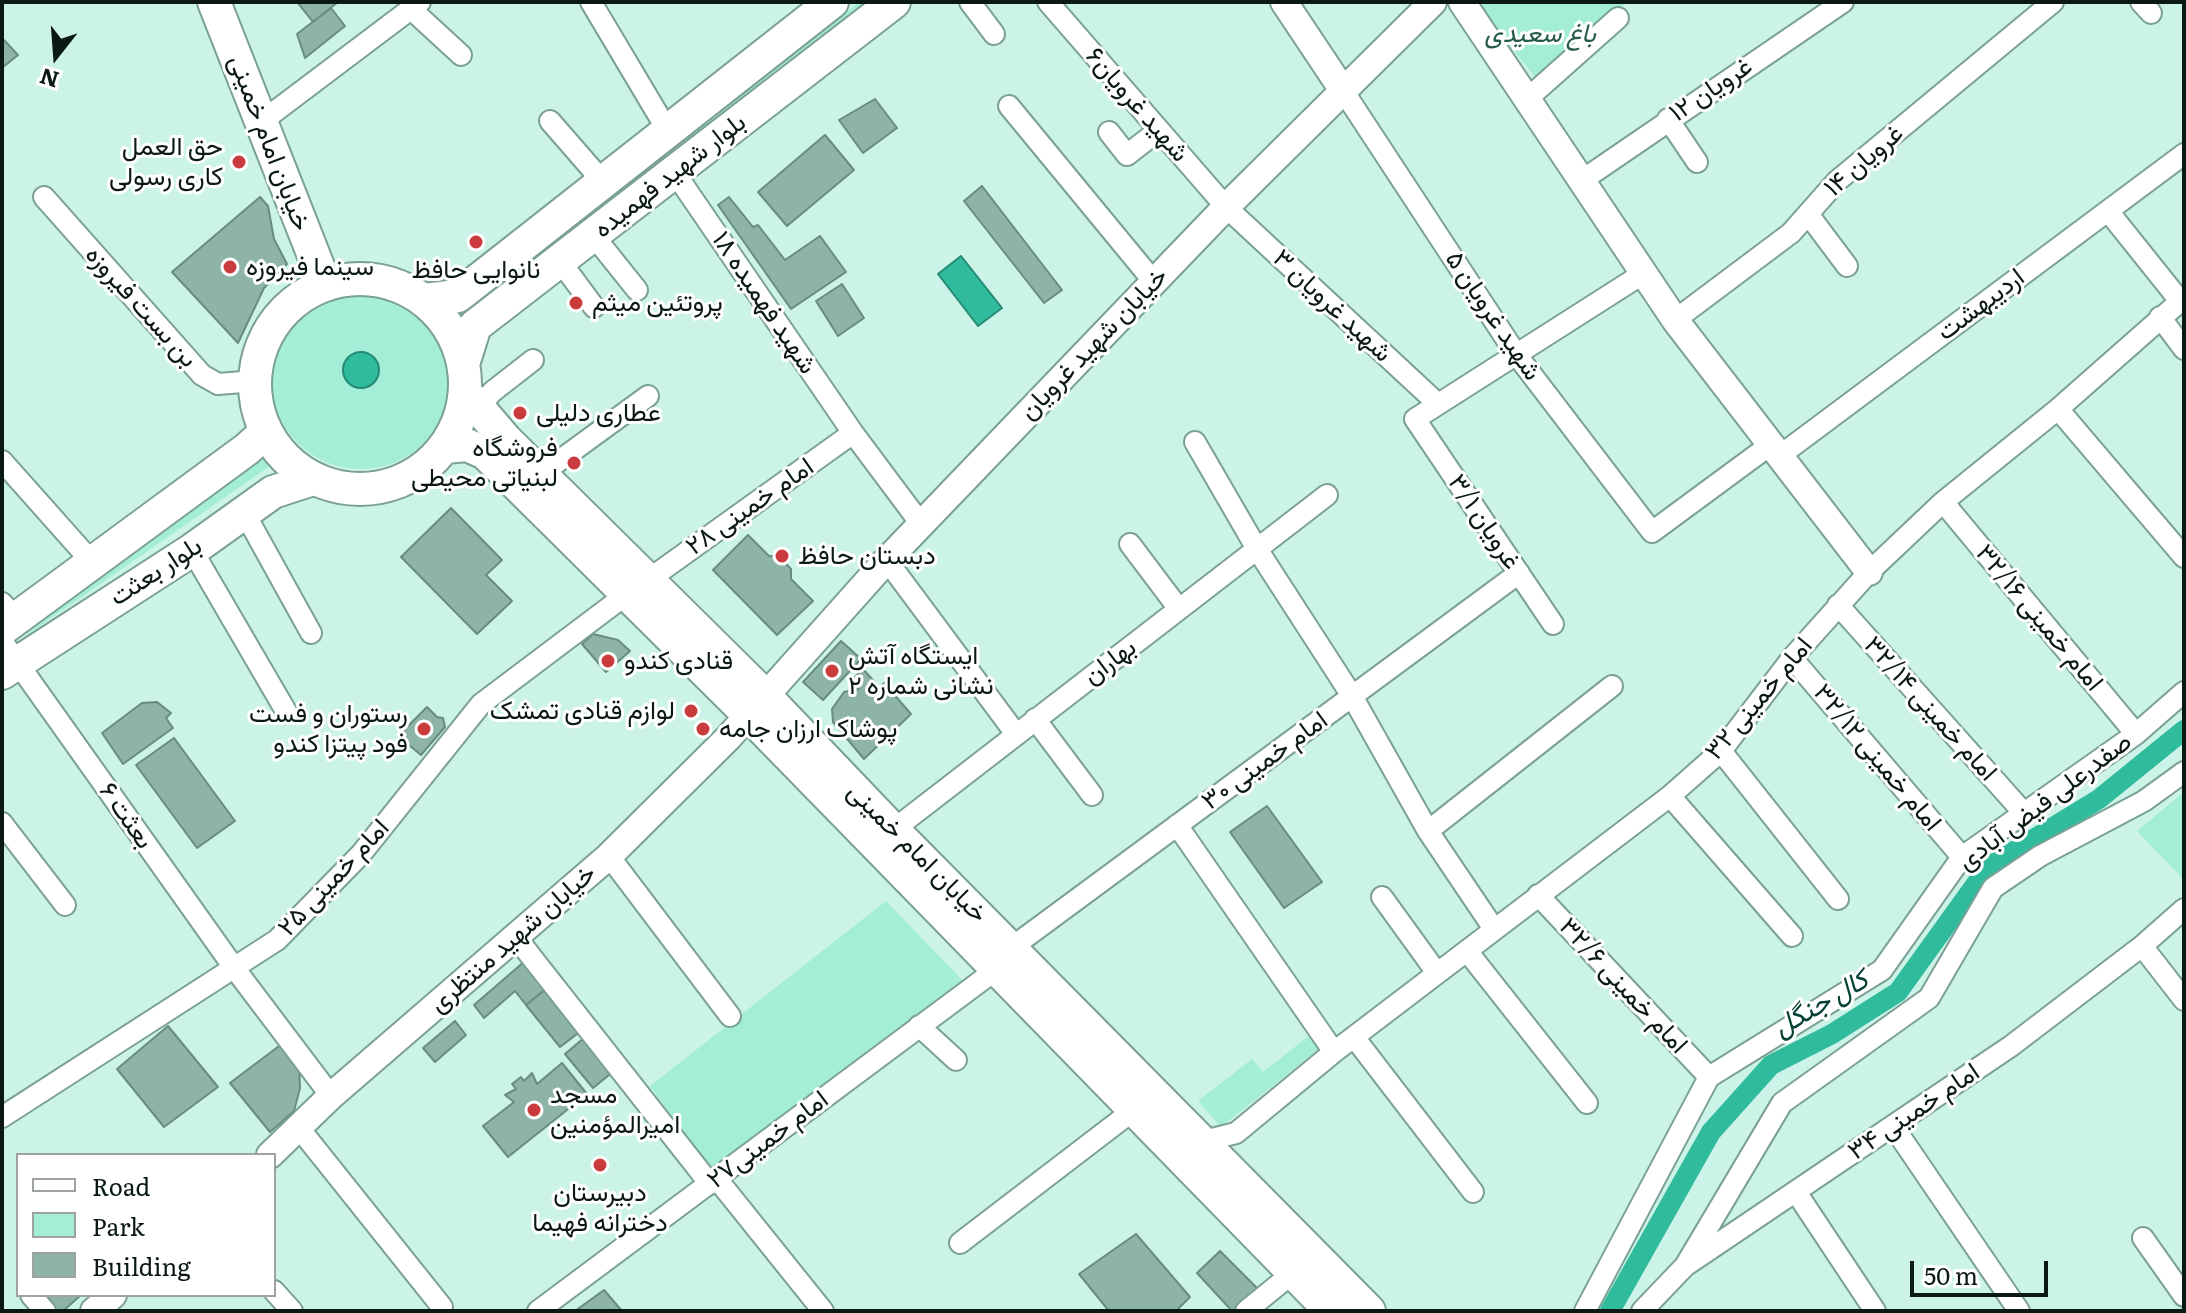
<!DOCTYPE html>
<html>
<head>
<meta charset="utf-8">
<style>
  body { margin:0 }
  #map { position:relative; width:2186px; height:1313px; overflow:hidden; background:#ccf3e7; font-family:Literata,serif }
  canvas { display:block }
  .frame { position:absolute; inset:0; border:4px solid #0a1914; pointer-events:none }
  .legend { position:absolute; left:16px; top:1153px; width:260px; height:144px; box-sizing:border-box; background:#fff; border:2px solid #9da3a1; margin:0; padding:10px 14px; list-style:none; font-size:24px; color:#0a1914 }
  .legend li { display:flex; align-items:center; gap:16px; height:40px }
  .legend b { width:40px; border:2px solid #9da3a1 }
  .north { position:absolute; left:16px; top:16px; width:80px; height:80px; -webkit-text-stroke:6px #fff; paint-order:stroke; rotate:197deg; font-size:22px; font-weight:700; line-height:32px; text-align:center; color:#0a1914 }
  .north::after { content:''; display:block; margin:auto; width:28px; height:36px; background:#0a1914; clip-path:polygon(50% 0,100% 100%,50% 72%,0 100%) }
  .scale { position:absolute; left:1910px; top:1261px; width:138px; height:36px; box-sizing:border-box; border:4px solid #0a1914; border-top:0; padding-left:10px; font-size:24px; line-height:28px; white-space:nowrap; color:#0a1914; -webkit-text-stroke:6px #fff; paint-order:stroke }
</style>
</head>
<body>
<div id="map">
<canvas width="2186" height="1313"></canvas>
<div class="frame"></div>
<ul class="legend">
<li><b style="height:10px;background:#fff"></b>Road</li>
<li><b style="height:22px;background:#a4edd7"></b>Park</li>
<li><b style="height:22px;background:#8eb4a8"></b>Building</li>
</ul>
<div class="north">N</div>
<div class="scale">50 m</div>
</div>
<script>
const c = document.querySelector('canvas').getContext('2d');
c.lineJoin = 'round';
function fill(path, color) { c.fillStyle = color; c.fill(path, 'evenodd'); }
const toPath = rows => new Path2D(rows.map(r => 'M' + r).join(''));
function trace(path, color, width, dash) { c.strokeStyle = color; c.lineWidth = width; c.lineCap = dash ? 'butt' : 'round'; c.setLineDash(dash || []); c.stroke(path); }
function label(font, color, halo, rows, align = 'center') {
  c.font = font + ' Literata,Vazirmatn,serif'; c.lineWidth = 6; c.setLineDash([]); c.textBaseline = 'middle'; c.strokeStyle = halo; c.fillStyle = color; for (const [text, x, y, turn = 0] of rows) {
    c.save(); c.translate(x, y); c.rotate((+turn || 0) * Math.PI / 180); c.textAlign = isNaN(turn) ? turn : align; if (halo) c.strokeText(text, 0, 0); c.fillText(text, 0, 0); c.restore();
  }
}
const green = toPath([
  [859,2,874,2,486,303,480,294],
  [1475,2,1627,2,1535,77],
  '271 379a90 90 0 1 1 180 0a90 90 0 1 1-180 0Z',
  [264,456,270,466,24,637,81,587],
  [2184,792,2184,880,2137,831],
  [886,901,962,980,712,1172,650,1086],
  [1310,1035,1320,1048,1221,1127,1198,1101,1252,1059,1263,1072]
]);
const water = toPath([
  [961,256,1002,308,978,326,938,274,961,256],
  '343 370a18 18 0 1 1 36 0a18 18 0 1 1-36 0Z'
]);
const canal = toPath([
  [1610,1311,1711,1132,1771,1065,1832,1034,1898,992,1988,867,2099,799,2184,730]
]);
const building = toPath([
  [297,2,338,2,313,22,297,2],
  [331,8,345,26,305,58,297,34,331,8],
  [2,38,18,55,2,68,2,38],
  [875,99,897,128,863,153,839,120,875,99],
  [825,135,854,170,787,226,758,192,825,135],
  [982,186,1062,290,1044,303,964,201,982,186],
  [260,197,268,206,274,239,287,264,264,288,238,343,172,272,260,197],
  [729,197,753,227,758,225,785,260,820,236,846,272,791,309,718,205,729,197],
  [842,284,864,318,838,336,816,301,842,284],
  [451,508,502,560,486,575,512,601,477,634,401,557,451,508],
  [748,535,769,556,779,556,791,569,791,579,813,601,777,635,713,570,748,535],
  [593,634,618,640,630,651,606,672,582,644,593,634],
  [841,641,861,659,823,700,803,682,841,641],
  [863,669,880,688,884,683,911,714,864,759,833,722,832,709,844,692,859,689,851,681,863,669],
  [157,702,171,713,166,718,173,728,123,764,102,733,142,703,157,702],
  [427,707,437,717,443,718,445,727,421,755,398,736,427,707],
  [174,738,235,821,197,848,136,765,174,738],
  [1267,806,1322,882,1284,908,1230,832,1267,806],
  [525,961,547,988,526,1005,515,991,484,1018,474,1005,525,961],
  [547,988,581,1031,560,1047,526,1005,547,988],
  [455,1021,466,1035,435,1062,423,1048,455,1021],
  [168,1026,218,1087,164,1127,117,1069,168,1026],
  [585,1037,614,1071,593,1088,565,1054,585,1037],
  [283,1043,299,1064,300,1088,294,1111,270,1132,230,1083,283,1043],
  [562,1063,587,1094,508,1157,483,1126,514,1102,505,1095,516,1089,512,1084,521,1077,524,1081,532,1073,537,1084,562,1063],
  [1136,1234,1190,1297,1176,1311,1109,1311,1079,1274,1136,1234],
  [1220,1251,1262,1293,1238,1311,1232,1311,1197,1273,1220,1251],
  [604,1290,622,1311,575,1311,604,1290],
  [38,1295,81,1295,63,1311,51,1311,38,1295]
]);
const minor = toPath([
  [591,2,669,133],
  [970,2,994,34],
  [1048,2,1226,207,1438,404],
  [2141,2,2151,13],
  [411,9,461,55],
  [1344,92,1516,354,1652,532,1770,445],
  [1527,99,1618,18],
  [1009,106,1154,282],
  [1668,119,1697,162],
  [550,121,604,183],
  [261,122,420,2],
  [1109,132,1127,155,1159,130],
  [675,173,853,433,921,524],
  [1581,181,1843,2],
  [44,197,202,375,218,384,255,381],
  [2108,211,2180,301],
  [1808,214,1847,266],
  [593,235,637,290],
  [560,261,594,307],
  [2160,317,2184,349],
  [1675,320,1791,233,1837,181,2053,2],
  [479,408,492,392,533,360],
  [2058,409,2184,557],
  [1195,442,1257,549,1352,696,1428,831,1494,929],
  [1778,457,2184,154],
  [2,461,91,561],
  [541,474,648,396],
  [1943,502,2136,734],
  [244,512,311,633],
  [1130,544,1179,609],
  [192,550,287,713],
  [897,574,1016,734],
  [648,580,853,433],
  [2,603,16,618],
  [1838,605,2023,812],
  [1553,624,1415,419,1644,273],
  [2,641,235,969,331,1096],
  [1792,658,1962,857],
  [1035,719,1092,795],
  [1721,751,1838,899],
  [1670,796,1792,936],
  [2,823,65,905],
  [1177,825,1334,1052],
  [893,830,1327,495],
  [1428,831,1612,686],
  [609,856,730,1016],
  [1538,895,1709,1077],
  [1382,897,1437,973],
  [515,936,710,1184],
  [2142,946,2184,1000],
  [1011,948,1519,573],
  [1467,951,1587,1103],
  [919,1026,956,1060],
  [1354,1037,1473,1192],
  [2,1117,277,940,361,854,481,704,627,594],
  [1893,1126,2019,1311],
  [299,1128,442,1307],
  [1200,1142,1236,1133,1334,1052,1670,796,1721,751,1792,658,1869,572,1943,502,2058,409,2184,298],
  [717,1179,823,1311],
  [1796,1192,1875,1311],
  [2143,1238,2184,1296],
  [960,1243,1135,1109],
  [1685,1266,1782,1103,1929,998,1993,888,2040,856,2144,801,2184,772],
  [274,1291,292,1311],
  [31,1295,45,1311],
  [538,1311,997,969],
  [1246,1311,1294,1272],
  [1585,1311,1709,1077,1882,970,1962,857,2136,734,2184,692],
  [1642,1311,1685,1266,2011,1046,2142,946,2184,909]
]);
const tertiary = toPath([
  [1284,2,1344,92],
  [1462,2,1675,320,1869,572],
  [270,1155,331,1096,609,856,728,738,884,563,1226,207,1433,2],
  [94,1311,113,1295]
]);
const primary = toPath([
  [214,2,325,284],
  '255 384a105 105 0 1 1 210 0a105 105 0 1 1-210 0Z',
  [424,300,458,296,832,2],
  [464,361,475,326,894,2],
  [466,393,506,440,765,696,893,830,1369,1311],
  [446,447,467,445,485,453,749,715,1331,1311],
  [2,629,247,449,266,432],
  [2,673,192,550,273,492,313,479]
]);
const markers = [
  [239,162,8,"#ca3b3e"],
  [476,242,8,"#ca3b3e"],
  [230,267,8,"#ca3b3e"],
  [576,303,8,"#ca3b3e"],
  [520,413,8,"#ca3b3e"],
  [574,463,8,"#ca3b3e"],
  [782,556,8,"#ca3b3e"],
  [608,661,8,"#ca3b3e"],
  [832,671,8,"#ca3b3e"],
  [691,711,8,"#ca3b3e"],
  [424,729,8,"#ca3b3e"],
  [703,729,8,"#ca3b3e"],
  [534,1110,8,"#ca3b3e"],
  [600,1165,8,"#ca3b3e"]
];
const parkNames = [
  ["باغ سعیدی",1540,34]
];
const streetNames = [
  ["غرویان ۱۲",1711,90,-34],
  ["شهید غرویان۶",1137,105,49],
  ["خیابان امام خمینی",269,143,69],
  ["غرویان ۱۴",1864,161,-41],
  ["بلوار شهید فهمیده",670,176,-38],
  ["شهید فهمیده ۱۸",764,303,56],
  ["اردیبهشت",1981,305,-37],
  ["شهید غرویان ۳",1332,306,43],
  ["بن بست فیروزه",141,307,48],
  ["شهید غرویان ۵",1493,316,56],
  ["خیابان شهید غرویان",1094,344,-46],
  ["امام خمینی ۲۸",750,507,-35],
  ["غرویان ۳/۱",1484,522,56],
  ["بلوار بعثت",156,572,-33],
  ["امام خمینی ۳۲/۱۶",2039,618,50],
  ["بهاران",1110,662,-37],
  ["امام خمینی ۳۲",1759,699,-50],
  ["امام خمینی ۳۲/۱۴",1930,709,48],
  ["امام خمینی ۳۲/۱۲",1877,758,50],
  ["امام خمینی ۳۰",1265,761,-36],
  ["صفدرعلی فیض آبادی",2045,802,-37],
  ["بعثت ۶",126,816,55],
  ["خیابان امام خمینی",917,853,45],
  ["امام خمینی ۲۵",334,878,-47],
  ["خیابان شهید منتظری",513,939,-41],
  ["امام خمینی ۳۲/۶",1623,986,47],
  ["امام خمینی ۳۴",1914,1112,-34],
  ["امام خمینی۲۷",768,1140,-37]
];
const poiNames = [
  ["حق العمل",223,147,"right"],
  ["کاری رسولی",223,177,"right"],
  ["سینما فیروزه",246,267],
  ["نانوایی حافظ",476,270,"center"],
  ["پروتئین میثم",592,303],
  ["عطاری دلیلی",536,413],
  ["فروشگاه",558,448,"right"],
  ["لبنیاتی محیطی",558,478,"right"],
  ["دبستان حافظ",798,556],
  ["ایستگاه آتش",848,656],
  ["نشانی شماره ۲",848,686],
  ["قنادی کندو",624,661],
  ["لوازم قنادی تمشک",675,711,"right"],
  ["رستوران و فست",408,714,"right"],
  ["فود پیتزا کندو",408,744,"right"],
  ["پوشاک ارزان جامه",719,729],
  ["مسجد",550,1095],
  ["امیرالمؤمنین",550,1125],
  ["دبیرستان",600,1193,"center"],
  ["دخترانه فهیما",600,1223,"center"]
];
const waterNames = [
  ["کال جنگل",1821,1004,-30]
];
fill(green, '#a4edd7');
fill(water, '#31bb9d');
trace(water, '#258a74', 2);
trace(canal, '#31bb9d', 20);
fill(building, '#8eb4a8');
trace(building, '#678c81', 2);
trace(minor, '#7ba095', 24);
trace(tertiary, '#7ba095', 30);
trace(primary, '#7ba095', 36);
trace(minor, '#fff', 20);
trace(tertiary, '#fff', 26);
trace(primary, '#fff', 32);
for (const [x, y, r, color] of markers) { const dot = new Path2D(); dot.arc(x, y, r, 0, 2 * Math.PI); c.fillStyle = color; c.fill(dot); trace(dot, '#fff', 3); }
label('italic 26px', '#255a4d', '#fff', parkNames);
label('26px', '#0a1914', '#fff', streetNames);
label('26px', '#0a1914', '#fff', poiNames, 'left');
label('italic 28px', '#054134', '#fff', waterNames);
</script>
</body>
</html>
